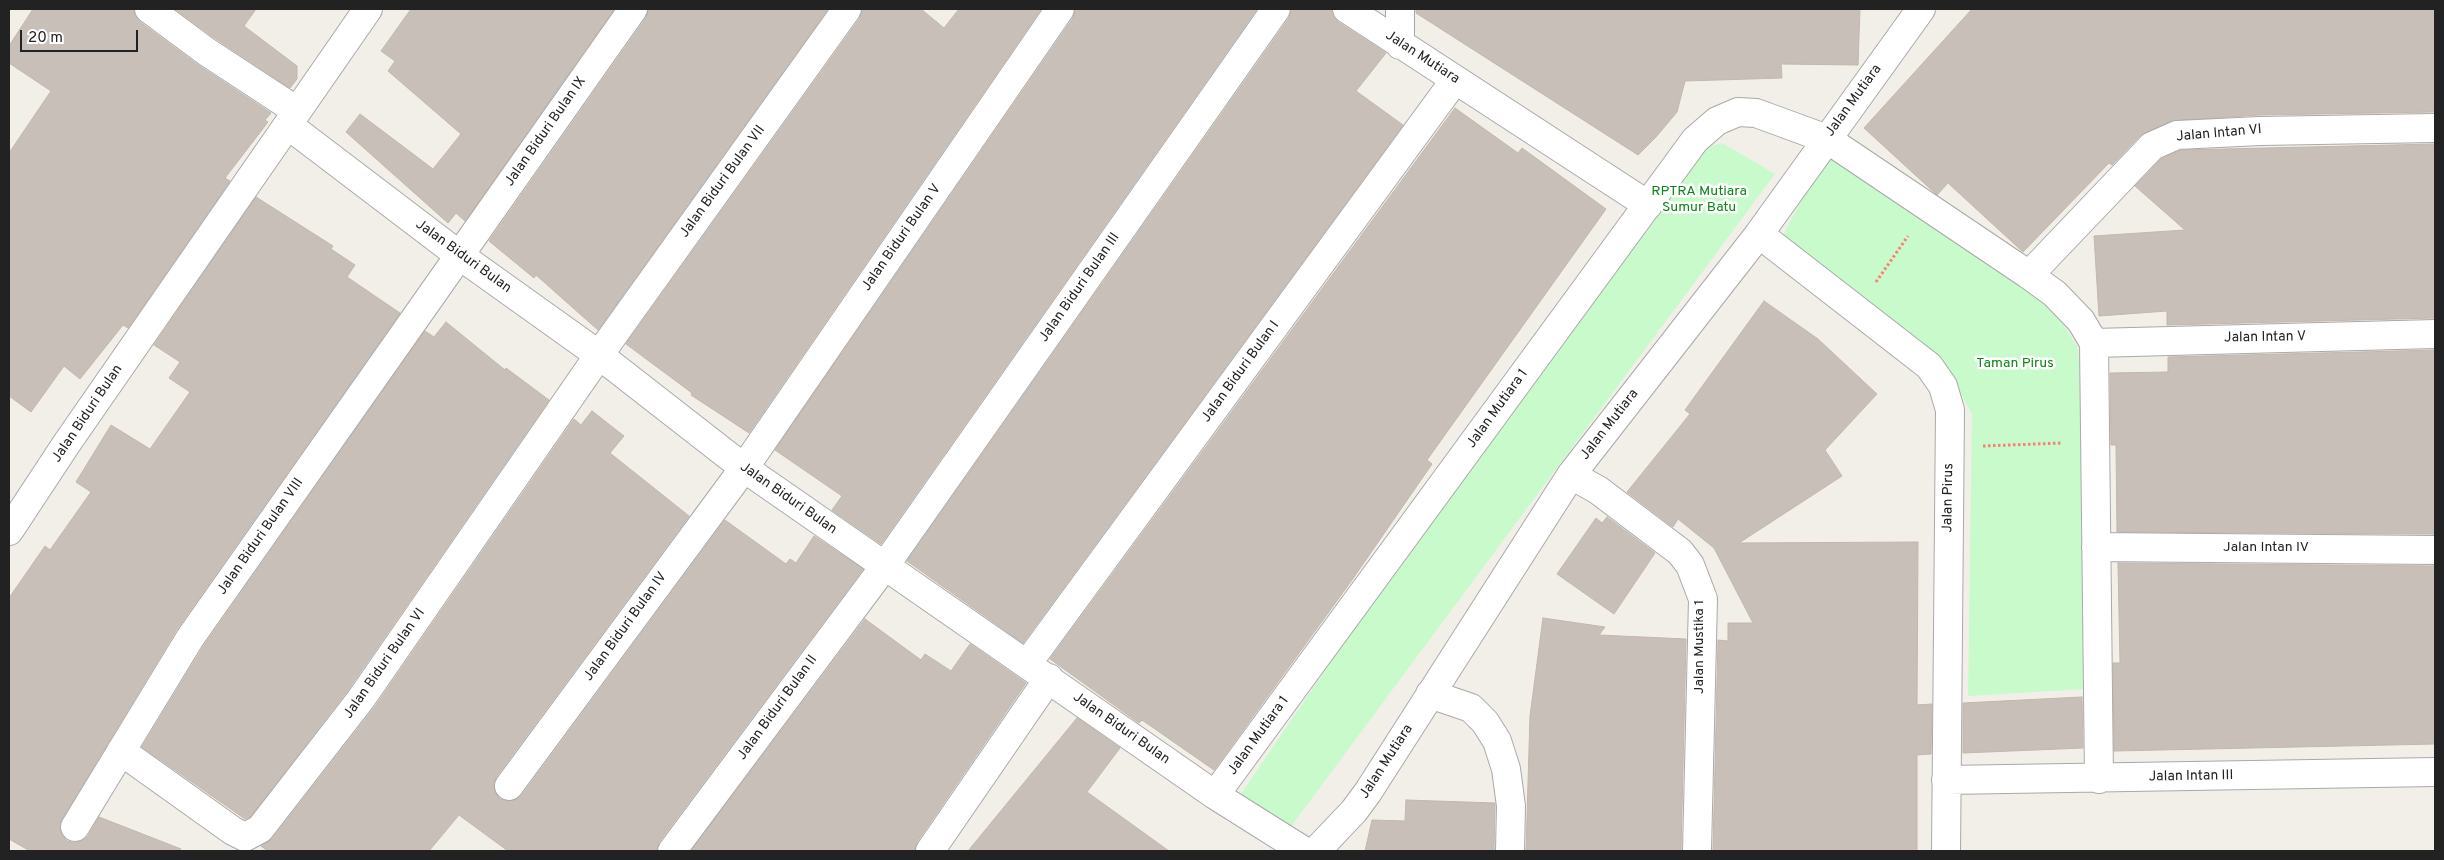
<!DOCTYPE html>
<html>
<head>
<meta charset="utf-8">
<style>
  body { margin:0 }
  #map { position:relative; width:2444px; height:860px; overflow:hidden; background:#f2efe9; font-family:Overpass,sans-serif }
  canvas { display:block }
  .frame { position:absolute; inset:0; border:10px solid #222; pointer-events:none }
  .scale { position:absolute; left:20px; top:30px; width:118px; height:22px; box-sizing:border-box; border:2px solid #222; border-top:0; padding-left:6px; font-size:15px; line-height:18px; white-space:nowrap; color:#222; -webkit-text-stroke:4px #fff; paint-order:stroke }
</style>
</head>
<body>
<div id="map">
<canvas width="2444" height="860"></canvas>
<div class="frame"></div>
<div class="scale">20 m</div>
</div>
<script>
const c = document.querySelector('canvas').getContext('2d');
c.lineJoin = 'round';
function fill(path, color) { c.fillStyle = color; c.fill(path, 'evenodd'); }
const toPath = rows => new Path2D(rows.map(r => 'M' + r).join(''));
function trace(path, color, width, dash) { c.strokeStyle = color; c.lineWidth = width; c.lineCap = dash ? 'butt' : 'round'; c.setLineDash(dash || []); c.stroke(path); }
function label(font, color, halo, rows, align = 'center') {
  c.font = font + ' Overpass,sans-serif'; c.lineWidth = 5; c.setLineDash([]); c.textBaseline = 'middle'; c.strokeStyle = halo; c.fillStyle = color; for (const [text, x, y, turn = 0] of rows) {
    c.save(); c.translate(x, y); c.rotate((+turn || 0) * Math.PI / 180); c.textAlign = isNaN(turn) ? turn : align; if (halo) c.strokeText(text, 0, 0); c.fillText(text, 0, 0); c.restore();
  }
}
const park = toPath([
  [1722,143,1775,174,1275,848,1226,816,1674,158],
  [1827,152,2010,267,2059,318,2077,346,2082,381,2085,689,1968,696,1972,414,1942,359,1782,237]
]);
const building = toPath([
  [33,9,134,9,135,16,140,22,198,65,271,113,265,120,268,122,225,178,230,181,128,328,123,325,80,379,64,366,31,412,9,396,9,153,51,91,9,63,9,46,33,9],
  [175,9,256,9,244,26,297,66,297,79,290,88,216,39,175,9],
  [411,9,614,9,465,221,456,213,448,223,346,132,360,114,433,169,461,134,388,71,395,61,381,51,411,9],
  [648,9,828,9,598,330,536,275,534,278,489,241,646,18,648,9],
  [862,9,921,9,944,28,959,9,1041,9,749,433,691,395,692,393,626,344,860,18,862,9],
  [1075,9,1257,9,881,544,832,510,842,496,775,450,1073,18,1075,9],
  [1291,9,1331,9,1333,16,1338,22,1386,53,1356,91,1403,125,1023,643,907,561,1289,18,1291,9],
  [1416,9,1860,9,1858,65,1781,64,1782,78,1685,81,1677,112,1656,137,1638,155,1416,13,1416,9],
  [1972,9,2435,9,2435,112,2259,115,2171,121,2141,135,2112,165,2109,163,2023,252,1948,183,1937,195,1864,128,1972,9],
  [1455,108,1518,153,1522,148,1606,209,1427,460,1432,464,1352,580,1214,770,1142,720,1139,723,1050,659,1455,108],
  [2435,144,2435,318,2167,325,2167,311,2099,316,2094,236,2185,230,2135,186,2161,159,2181,150,2435,144],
  [256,197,333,246,331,249,355,265,347,277,400,313,177,629,62,819,59,826,62,835,67,841,75,843,83,840,88,836,99,817,181,849,180,851,30,851,9,839,9,598,45,546,50,550,91,492,76,482,111,425,150,449,190,392,169,378,180,362,154,345,256,197],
  [1764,301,1818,339,1877,394,1825,450,1842,476,1739,543,1918,542,1917,705,1932,704,1931,754,1917,755,1917,851,1713,851,1718,640,1728,641,1728,623,1753,623,1714,548,1678,519,1673,527,1627,492,1690,414,1685,410,1764,301],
  [446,322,505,370,506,368,549,400,348,690,250,817,245,819,142,747,203,647,425,331,434,337,446,322],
  [2435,350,2435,534,2117,532,2116,445,2111,445,2110,373,2168,372,2168,357,2435,350],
  [592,411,624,436,610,453,689,516,496,777,494,784,495,792,500,799,507,801,515,800,522,795,725,520,786,564,790,559,796,563,814,536,863,569,659,842,657,851,508,851,459,815,429,851,268,851,261,846,272,839,374,708,574,419,581,425,592,411],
  [1607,517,1655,553,1614,614,1557,574,1596,518,1602,523,1607,517],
  [2118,563,2435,566,2435,744,2114,751,2113,663,2120,663,2118,563],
  [1543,618,1605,627,1599,635,1686,639,1681,851,1526,851,1530,716,1543,618],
  [865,619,921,660,925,654,951,671,970,644,1026,683,917,842,915,851,691,851,865,619],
  [2082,697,2083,748,1963,753,1963,703,2082,697],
  [1077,718,1120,748,1087,792,1169,851,968,851,1077,718],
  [1406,800,1495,803,1494,851,1365,851,1372,820,1405,821,1406,800]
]);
const path = toPath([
  [1876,282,1908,236],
  [1983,446,2062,443]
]);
const minor = toPath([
  [149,9,207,52,297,111],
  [1347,9,1648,205],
  [1400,45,1400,9],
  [288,125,459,255,599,355,744,468,1215,795,1304,851],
  [1759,234,1929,366,1943,386,1950,410,1946,851],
  [2029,275,2152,146,2177,135,2260,131,2435,128],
  [2094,343,2435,334],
  [1571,475,1598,490,1680,552,1690,565,1703,599,1697,851],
  [9,531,67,443,368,9],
  [2096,547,2435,550],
  [1027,664,1455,80],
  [1430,694,1471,708,1485,722,1497,741,1506,769,1511,806,1510,851],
  [121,751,233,831,245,837,260,829,361,699,599,355,847,9],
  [1946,780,2435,772],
  [509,786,744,468,1060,9],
  [1215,795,1695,140,1717,121,1738,112,1756,113,1827,139,2029,275,2055,294,2081,321,2094,343,2099,779],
  [75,827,190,638,633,9],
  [672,851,884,567,1276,9],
  [930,851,1049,678],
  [1316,851,1354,811,1368,792,1571,475,1759,234,1921,9]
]);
const streetNames = [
  ["Jalan Mutiara",1422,58,33],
  ["Jalan Mutiara",1854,101,-54],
  ["Jalan Biduri Bulan IX",546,132,-55],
  ["Jalan Intan VI",2219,134,-5],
  ["Jalan Biduri Bulan VII",723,182,-54],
  ["Jalan Biduri Bulan V",902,238,-55],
  ["Jalan Biduri Bulan",463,257,36],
  ["Jalan Biduri Bulan III",1080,288,-55],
  ["Jalan Intan V",2265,338,-1],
  ["Jalan Biduri Bulan I",1241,372,-54],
  ["Jalan Mutiara 1",1498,409,-54],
  ["Jalan Biduri Bulan",88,414,-56],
  ["Jalan Mutiara",1610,425,-52],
  ["Jalan Pirus",1949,498,-89],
  ["Jalan Biduri Bulan",788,499,35],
  ["Jalan Biduri Bulan VIII",261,537,-55],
  ["Jalan Intan IV",2266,548],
  ["Jalan Biduri Bulan IV",626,627,-54],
  ["Jalan Mustika 1",1700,647,-90],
  ["Jalan Biduri Bulan VI",385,664,-55],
  ["Jalan Biduri Bulan II",778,708,-54],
  ["Jalan Biduri Bulan",1121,729,35],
  ["Jalan Mutiara 1",1259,736,-54],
  ["Jalan Mutiara",1387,762,-57],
  ["Jalan Intan III",2191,777,-1]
];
const parkNames = [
  ["RPTRA Mutiara",1699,192],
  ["Sumur Batu",1699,208],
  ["Taman Pirus",2015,364]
];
fill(park, '#c8facc');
fill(building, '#c7bfb8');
trace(building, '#c4b6ab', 1);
trace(minor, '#a9a9a9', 30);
trace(path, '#fa8072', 3, [2.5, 2.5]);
trace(minor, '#fff', 28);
label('14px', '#222', '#fff', streetNames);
label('14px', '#0c8416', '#fff', parkNames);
</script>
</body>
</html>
